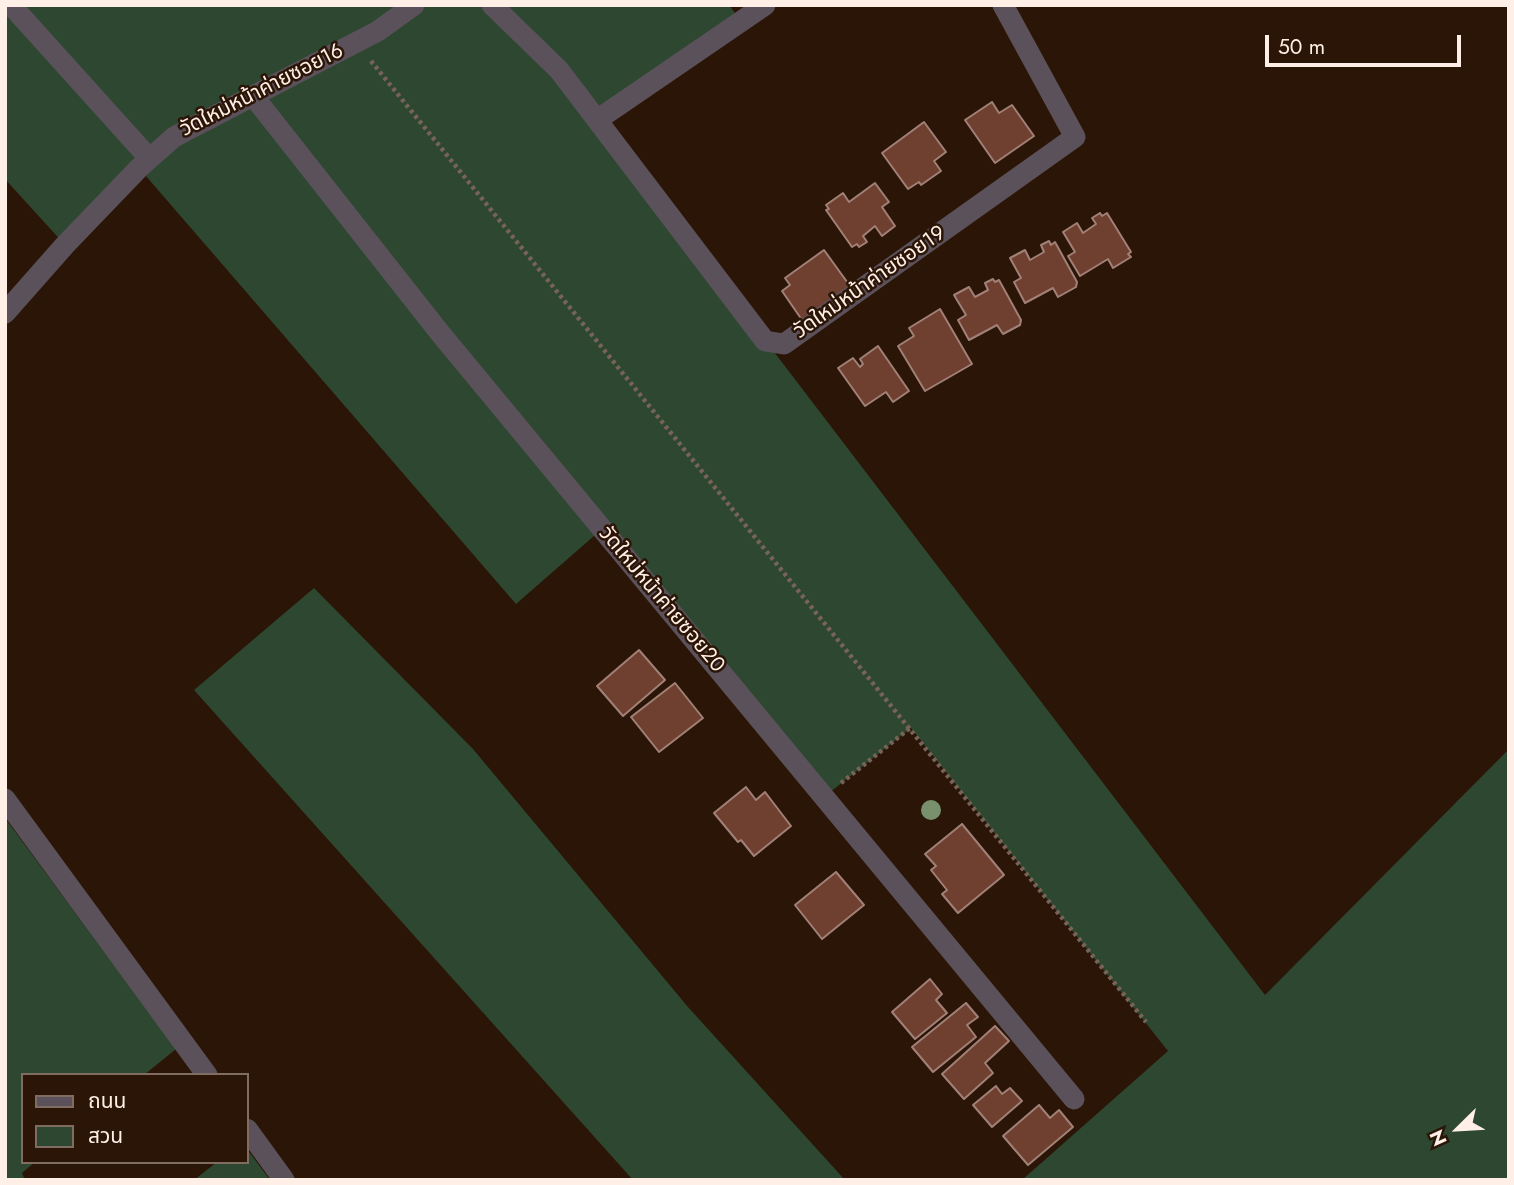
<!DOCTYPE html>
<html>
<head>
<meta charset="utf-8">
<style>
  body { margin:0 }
  #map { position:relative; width:1514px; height:1185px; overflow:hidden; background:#2b1507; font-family:Jost,"Noto Sans Thai",sans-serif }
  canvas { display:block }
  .frame { position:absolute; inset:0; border:7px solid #ffefe6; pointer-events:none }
  .legend { position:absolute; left:21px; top:1073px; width:228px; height:91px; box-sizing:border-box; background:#2b1507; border:2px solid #806c60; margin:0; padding:9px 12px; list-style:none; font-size:21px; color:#ffefe6 }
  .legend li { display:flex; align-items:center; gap:14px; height:35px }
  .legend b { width:35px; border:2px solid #806c60 }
  .north { position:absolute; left:1423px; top:1094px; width:70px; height:70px; -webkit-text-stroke:5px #2b1507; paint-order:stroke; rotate:246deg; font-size:19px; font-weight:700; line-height:28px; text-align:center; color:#ffefe6 }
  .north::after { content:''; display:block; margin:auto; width:24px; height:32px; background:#ffefe6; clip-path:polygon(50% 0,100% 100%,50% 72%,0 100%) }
  .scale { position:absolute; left:1265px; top:35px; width:196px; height:32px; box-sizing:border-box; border:4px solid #ffefe6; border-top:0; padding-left:9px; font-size:21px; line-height:24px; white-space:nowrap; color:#ffefe6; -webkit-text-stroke:5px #2b1507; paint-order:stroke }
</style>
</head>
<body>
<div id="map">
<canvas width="1514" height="1185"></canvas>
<div class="frame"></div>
<ul class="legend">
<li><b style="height:9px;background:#5b515a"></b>ถนน</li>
<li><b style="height:19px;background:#2d4730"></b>สวน</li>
</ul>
<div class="north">N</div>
<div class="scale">50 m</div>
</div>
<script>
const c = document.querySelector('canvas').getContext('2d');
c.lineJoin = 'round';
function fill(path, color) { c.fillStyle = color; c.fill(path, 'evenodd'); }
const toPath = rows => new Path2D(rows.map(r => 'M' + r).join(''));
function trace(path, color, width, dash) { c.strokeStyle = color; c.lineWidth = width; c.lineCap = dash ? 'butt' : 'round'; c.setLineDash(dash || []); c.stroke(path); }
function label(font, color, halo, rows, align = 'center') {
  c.font = font + ' Jost,"Noto Sans Thai",sans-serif'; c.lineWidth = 5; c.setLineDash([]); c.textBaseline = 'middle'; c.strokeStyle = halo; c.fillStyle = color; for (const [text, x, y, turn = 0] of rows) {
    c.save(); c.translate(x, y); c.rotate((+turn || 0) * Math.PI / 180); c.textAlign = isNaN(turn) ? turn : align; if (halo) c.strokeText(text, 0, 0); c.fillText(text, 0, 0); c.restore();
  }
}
const green = toPath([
  [5,5,729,5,741,21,597,120,1265,995,1509,749,1509,1180,1022,1180,1168,1051,911,728,824,797,602,529,516,604,139,168,65,245,5,179],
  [314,588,473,749,688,1007,845,1180,633,1180,194,690],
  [5,818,176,1049,144,1075,23,1075,23,1162,35,1162,22,1173,25,1180,5,1180],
  [247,1149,270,1180,194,1180,217,1162,247,1162]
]);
const building = toPath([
  [992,102,999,113,1012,105,1034,136,995,163,965,120,992,102],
  [924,122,946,152,934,161,941,171,921,185,919,182,908,189,882,153,924,122],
  [875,183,889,202,882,207,895,226,882,236,875,226,863,236,867,242,859,247,857,244,852,247,826,210,829,209,826,205,843,193,849,202,875,183],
  [1100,213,1102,216,1107,213,1131,252,1128,254,1131,257,1113,268,1108,259,1080,276,1068,256,1075,252,1063,232,1077,223,1083,233,1096,224,1092,218,1100,213],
  [1049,241,1051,245,1055,242,1077,282,1076,287,1058,297,1053,288,1025,303,1014,282,1021,278,1010,258,1025,250,1030,260,1044,252,1041,245,1049,241],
  [824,250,850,286,802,320,782,291,790,285,785,278,824,250],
  [993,279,995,282,999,280,1021,320,1020,325,1003,334,997,325,969,340,958,320,966,315,954,295,969,287,975,297,988,290,985,283,993,279],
  [940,309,972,364,925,391,898,346,914,336,909,328,940,309],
  [878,346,909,391,893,402,886,392,865,406,838,368,853,358,860,367,863,364,860,359,878,346],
  [639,650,665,680,623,716,597,686,639,650],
  [675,683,703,718,659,752,631,717,675,683],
  [746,787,756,800,765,792,791,826,754,856,741,840,738,842,714,813,746,787],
  [962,824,1004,875,958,913,942,894,947,890,931,870,936,866,925,854,962,824],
  [836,872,864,905,822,939,795,905,836,872],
  [930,979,942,994,936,1000,947,1013,915,1039,892,1012,930,979],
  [966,1003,978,1017,967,1025,976,1037,933,1072,912,1047,966,1003],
  [995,1026,1009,1041,985,1063,993,1073,964,1099,942,1074,995,1026],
  [996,1086,1002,1094,1010,1088,1022,1101,992,1127,973,1105,996,1086],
  [1039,1105,1050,1118,1059,1110,1073,1127,1028,1165,1003,1136,1039,1105]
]);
const path = toPath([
  [371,61,1146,1022],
  [841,783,910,728]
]);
const street = toPath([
  [11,5,149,158],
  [492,5,559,70,765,341,784,344,1075,137,1003,5],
  [254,97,440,333,1074,1099],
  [597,120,765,5],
  [5,313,65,245,139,168,174,137,378,31,414,5],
  [5,799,207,1075],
  [247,1129,284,1180]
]);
const trees = [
  [931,810]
];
const streetNames = [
  ["วัดใหม่หน้าค่ายซอย16",262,91,-27],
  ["วัดใหม่หน้าค่ายซอย19",870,283,-35],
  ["วัดใหม่หน้าค่ายซอย20",661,600,50]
];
fill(green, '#2d4730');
fill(building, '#6f3f30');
trace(building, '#a18177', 2);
trace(path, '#776357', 4.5, [3.5, 3.5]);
trace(street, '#5b515a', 21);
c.fillStyle = '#78916c';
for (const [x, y] of trees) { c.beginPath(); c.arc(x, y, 10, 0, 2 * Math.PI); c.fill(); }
label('21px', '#ffefe6', '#2b1507', streetNames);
</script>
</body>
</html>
